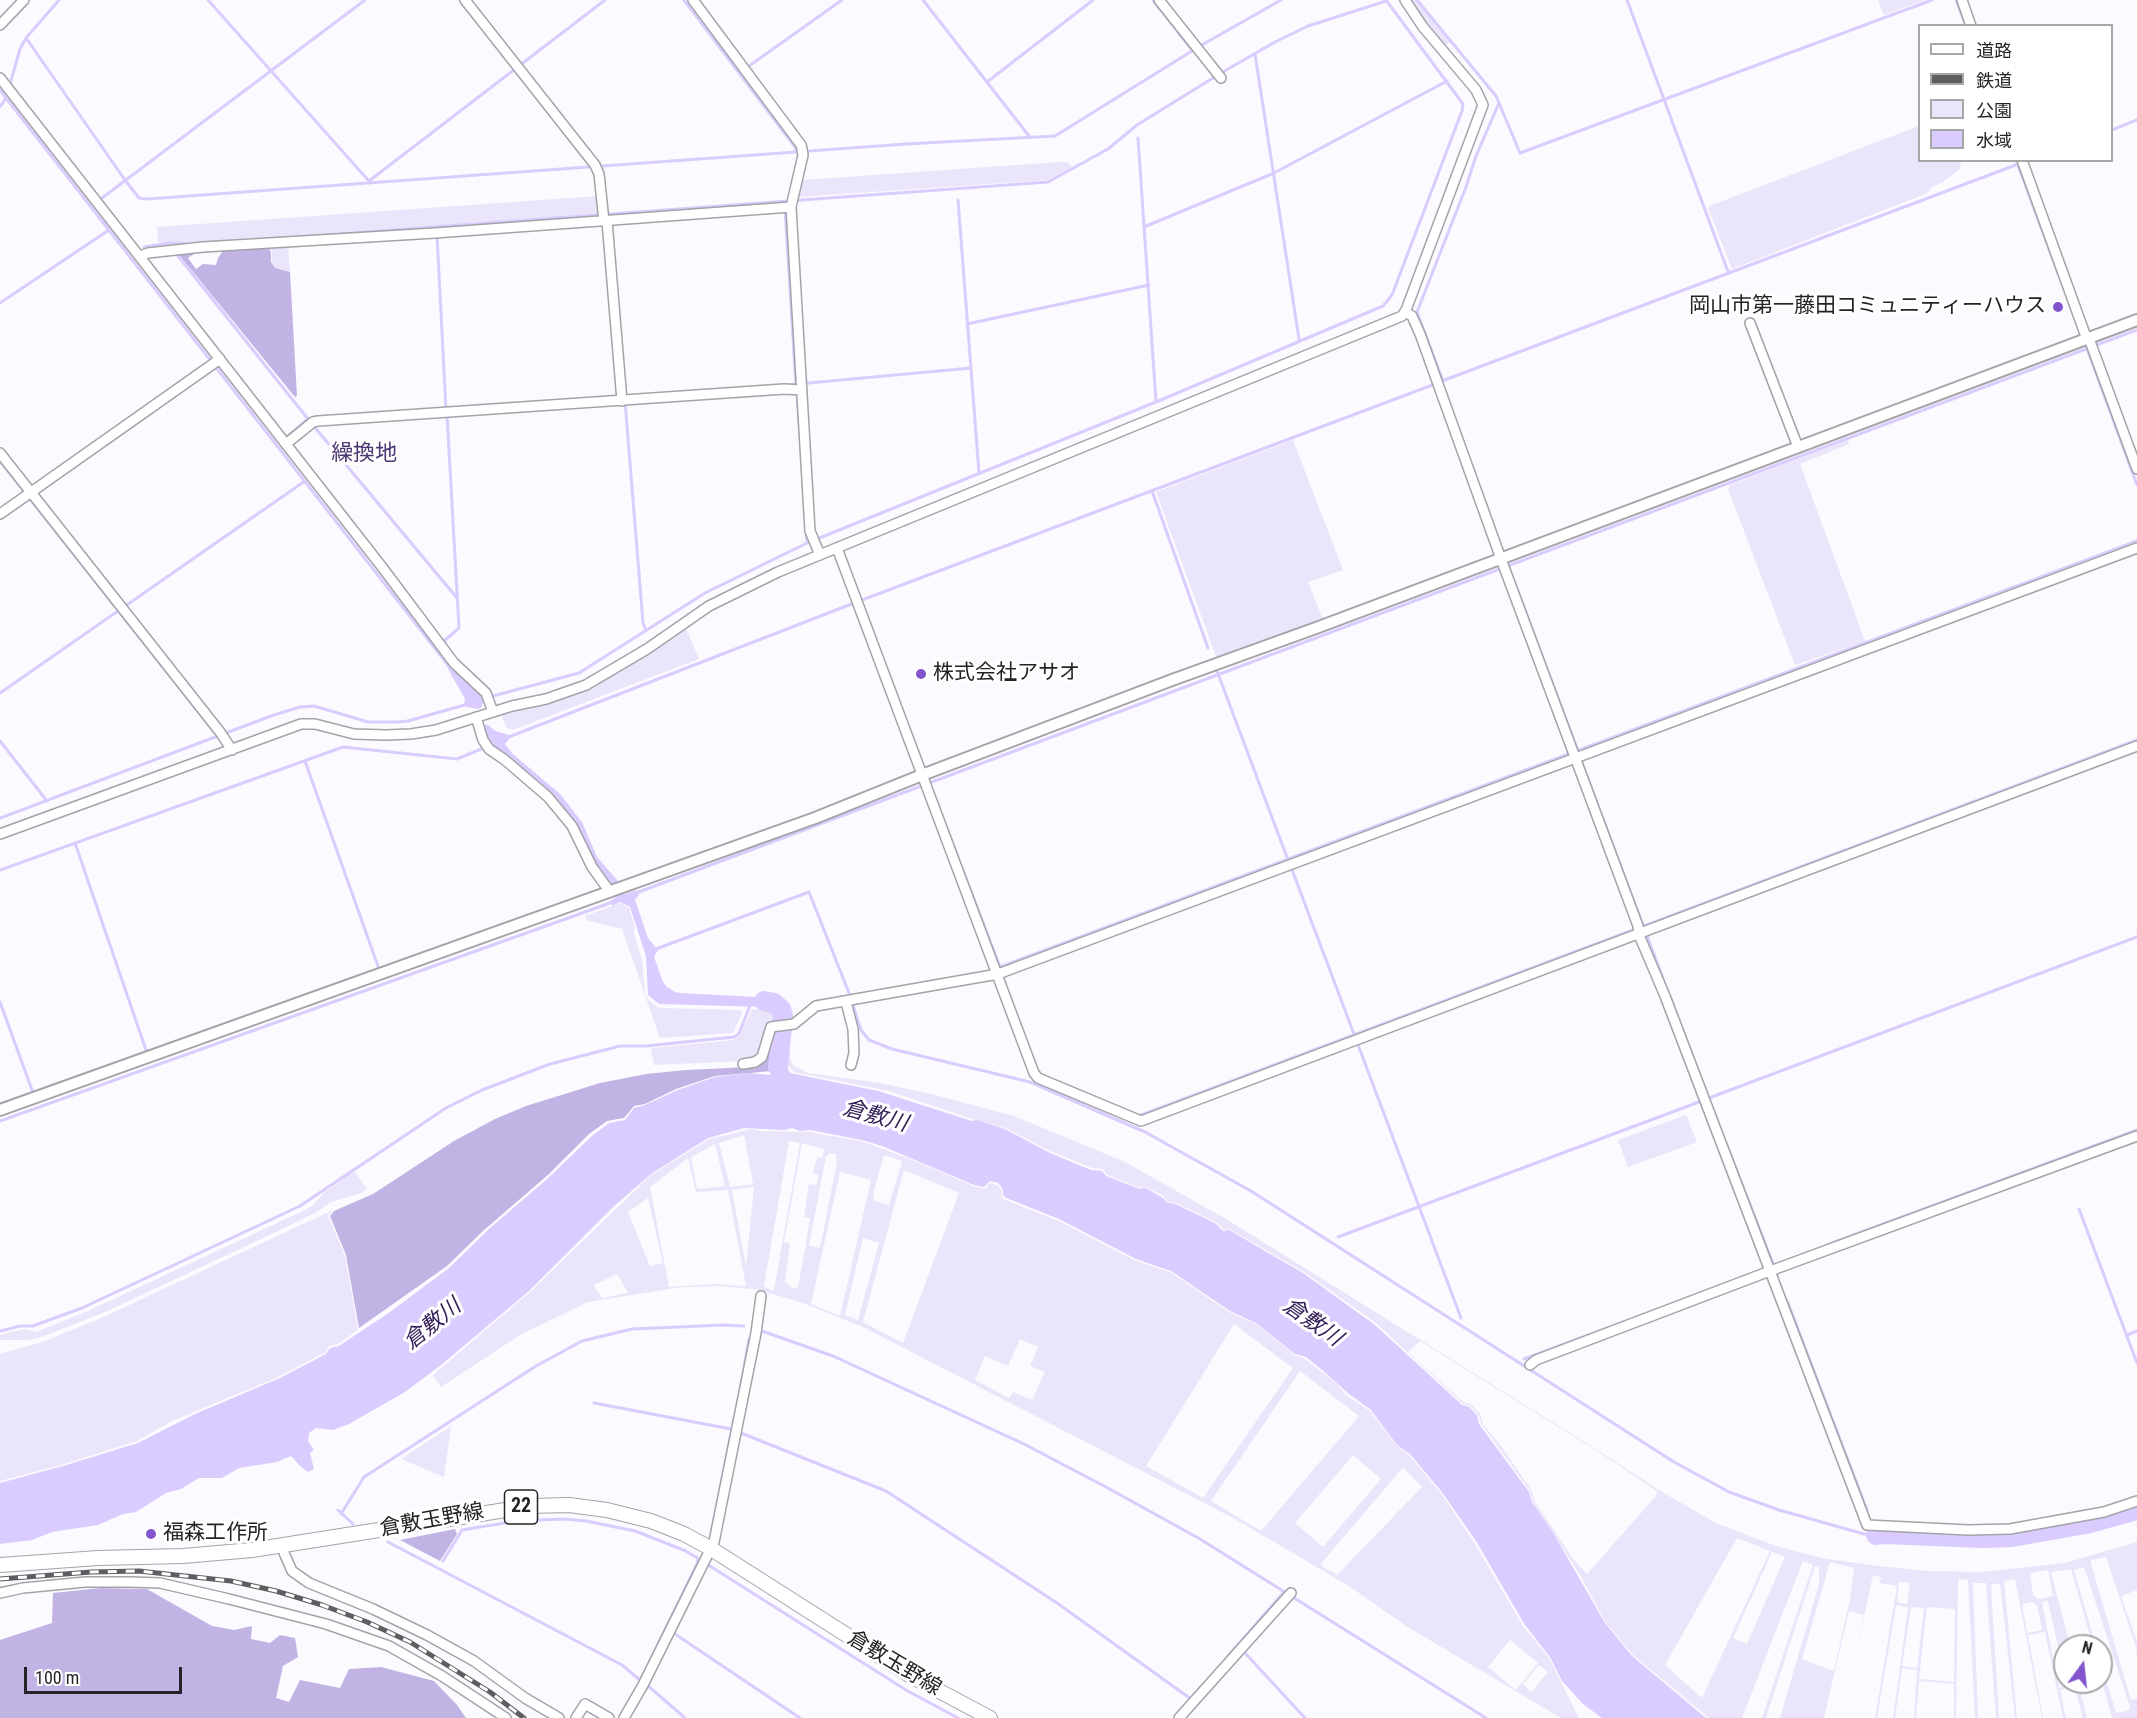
<!DOCTYPE html>
<html>
<head>
<meta charset="utf-8">
<style>
  body { margin:0 }
  #map { position:relative; width:2137px; height:1718px; overflow:hidden; background:#fbfafe; font-family:"Roboto Condensed","Noto Sans JP",sans-serif }
  canvas { display:block }
  .legend { position:absolute; left:1918px; top:24px; width:195px; height:138px; box-sizing:border-box; background:#fff; border:2px solid #a7a7a8; margin:0; padding:8px 10px; list-style:none; font-size:18px; color:#242426 }
  .legend li { display:flex; align-items:center; gap:12px; height:30px }
  .legend b { width:30px; border:2px solid #a7a7a8 }
  .north { position:absolute; left:2053px; top:1634px; width:60px; height:60px; box-sizing:border-box; background:#fff; border:2px solid #a7a7a8; border-radius:50%; rotate:15deg; font-size:16px; font-weight:700; line-height:24px; text-align:center; color:#242426 }
  .north::after { content:''; display:block; margin:auto; width:21px; height:27px; background:#8255ce; clip-path:polygon(50% 0,100% 100%,50% 72%,0 100%) }
  .scale { position:absolute; left:24px; top:1667px; width:158px; height:27px; box-sizing:border-box; border:3px solid #242426; border-top:0; padding-left:8px; font-size:18px; line-height:21px; white-space:nowrap; color:#242426; -webkit-text-stroke:4px #fff; paint-order:stroke }
</style>
</head>
<body>
<div id="map">
<canvas width="2137" height="1718"></canvas>
<ul class="legend">
<li><b style="height:8px;background:#fff"></b>道路</li>
<li><b style="height:8px;background:#5e5e60"></b>鉄道</li>
<li><b style="height:16px;background:#eae5fa"></b>公園</li>
<li><b style="height:16px;background:#daccff"></b>水域</li>
</ul>
<div class="north">N</div>
<div class="scale">100 m</div>
</div>
<script>
const c = document.querySelector('canvas').getContext('2d');
c.lineJoin = 'round';
function fill(path, color) { c.fillStyle = color; c.fill(path, 'evenodd'); }
const toPath = rows => new Path2D(rows.map(r => 'M' + r).join(''));
function trace(path, color, width, dash) { c.strokeStyle = color; c.lineWidth = width; c.lineCap = dash ? 'butt' : 'round'; c.setLineDash(dash || []); c.stroke(path); }
function label(font, color, halo, rows, align = 'center') {
  c.font = font + ' "Roboto Condensed","Noto Sans JP",sans-serif'; c.lineWidth = 6; c.setLineDash([]); c.textBaseline = 'middle'; c.strokeStyle = halo; c.fillStyle = color; for (const [text, x, y, turn = 0] of rows) {
    c.save(); c.translate(x, y); c.rotate((+turn || 0) * Math.PI / 180); c.textAlign = isNaN(turn) ? turn : align; if (halo) c.strokeText(text, 0, 0); c.fillText(text, 0, 0); c.restore();
  }
}
const green = toPath([
  [1409,0,1415,0,1450,42,1445,46],
  [1878,0,1925,0,1884,15],
  [1919,126,1920,160,1961,161,1960,169,1943,182,1932,187,1928,193,1732,269,1708,208,1712,205],
  [1060,162,1067,162,1072,167,1048,180,798,197,803,180],
  [599,196,600,214,183,243,158,242,157,227],
  [288,245,290,272,275,268,272,262,272,252,268,246],
  [1293,440,1343,570,1308,582,1323,620,1217,659,1156,492],
  [1848,440,1849,444,1800,464,1865,641,1795,665,1728,489,1730,485],
  [686,628,699,659,531,723,512,730,507,728,501,715,597,683],
  [620,903,629,908,635,928,633,930,642,961,645,993,647,998,657,1007,661,1008,741,1010,742,1013,733,1033,660,1038,622,929,586,920,585,916],
  [752,1009,767,1009,774,1011,778,1016,778,1023,760,1056,743,1061,654,1065,651,1049,653,1048,733,1040,740,1036],
  [786,1043,789,1043,790,1058,793,1065,808,1073,880,1083,931,1094,1014,1116,1125,1162,1226,1219,1594,1448,1657,1489,1716,1523,1773,1545,1821,1558,1878,1566,1928,1571,1981,1572,2065,1563,2137,1542,2137,1590,2121,1596,2137,1642,2137,1650,2106,1557,2091,1560,2091,1564,2131,1700,2137,1699,2137,1718,2112,1718,2101,1677,2101,1663,2116,1713,2128,1711,2130,1707,2084,1567,2074,1570,2096,1646,2093,1646,2071,1569,2051,1572,2070,1646,2065,1646,2065,1679,2048,1601,2042,1602,2059,1688,2066,1686,2066,1682,2078,1682,2087,1718,2083,1718,2074,1685,2060,1690,2066,1718,2063,1718,2045,1632,2028,1635,2043,1718,2042,1718,2015,1579,2004,1581,2017,1718,2015,1718,2000,1583,1991,1585,1999,1718,1996,1718,1986,1583,1973,1583,1978,1718,1975,1718,1968,1580,1958,1579,1956,1718,1954,1718,1954,1684,1919,1681,1916,1718,1914,1718,1917,1670,1902,1668,1895,1718,1893,1718,1908,1608,1898,1605,1896,1606,1877,1718,1875,1718,1897,1586,1880,1583,1881,1577,1873,1575,1842,1718,1864,1615,1849,1611,1824,1718,1780,1718,1819,1584,1819,1567,1815,1566,1766,1718,1762,1718,1813,1565,1803,1561,1742,1718,1709,1718,1633,1655,1606,1623,1580,1575,1533,1502,1530,1491,1481,1423,1478,1414,1470,1406,1463,1404,1376,1323,1304,1272,1229,1229,1224,1230,1216,1222,1173,1202,1168,1202,1163,1196,1144,1186,1140,1188,1107,1175,1102,1169,1092,1168,1050,1151,1006,1128,972,1119,889,1091,794,1072,787,1065],
  [1420,1341,1594,1449,1657,1491,1656,1496,1587,1574,1574,1560,1535,1502,1532,1491,1501,1446,1483,1424,1480,1413,1470,1404,1463,1402,1408,1352],
  [1737,1538,1770,1551,1702,1698,1665,1665],
  [1772,1552,1785,1557,1747,1644,1733,1638],
  [1830,1562,1854,1568,1850,1599,1834,1671,1802,1659],
  [2048,1570,2053,1596,2038,1599,2033,1595,2030,1573],
  [1899,1582,1910,1583,1907,1604,1897,1602],
  [2032,1602,2037,1605,2042,1630,2027,1633,2022,1604],
  [1911,1607,1924,1608,1917,1668,1902,1666],
  [1927,1607,1955,1609,1954,1682,1919,1679],
  [1686,1115,1697,1142,1628,1167,1618,1140],
  [752,1129,761,1131,809,1132,861,1141,913,1160,973,1186,985,1189,990,1183,997,1185,1001,1189,1003,1199,1059,1221,1136,1261,1170,1272,1229,1312,1256,1324,1295,1355,1305,1359,1336,1383,1347,1396,1370,1411,1397,1446,1409,1455,1440,1492,1474,1542,1523,1626,1549,1658,1579,1718,1561,1718,1406,1626,1349,1586,1235,1519,865,1328,803,1303,759,1290,722,1286,682,1287,588,1302,520,1335,441,1387,433,1375,530,1292,651,1175,709,1139],
  [744,1135,753,1184,730,1187,719,1143],
  [789,1141,800,1143,774,1290,772,1291,764,1286],
  [802,1143,824,1149,822,1158,817,1157,813,1173,819,1175,816,1185,809,1184,804,1217,810,1218,805,1249,798,1287,793,1289,785,1282,790,1243,784,1242],
  [715,1144,725,1186,697,1189,691,1157],
  [830,1153,836,1154,837,1162,820,1248,809,1245,826,1156],
  [884,1155,902,1161,889,1205,874,1201,873,1194],
  [688,1158,696,1192,728,1190,746,1286,713,1284,669,1287,650,1187],
  [904,1170,959,1193,903,1343,863,1322],
  [840,1172,871,1180,840,1316,811,1304],
  [753,1187,754,1187,746,1266,732,1190],
  [648,1198,663,1263,650,1266,628,1212],
  [863,1238,879,1243,858,1320,845,1315],
  [617,1274,628,1293,602,1298,594,1285],
  [1234,1324,1293,1368,1203,1498,1146,1466],
  [1020,1339,1038,1347,1030,1366,1045,1372,1032,1400,1013,1392,1009,1398,975,1380,985,1356,1008,1366],
  [1300,1371,1359,1416,1261,1531,1211,1501],
  [1353,1455,1381,1479,1323,1547,1295,1523],
  [1403,1467,1422,1487,1337,1575,1320,1565],
  [1510,1640,1538,1663,1516,1690,1488,1667],
  [1539,1665,1548,1672,1531,1692,1523,1684],
  [354,1171,367,1189,361,1193,331,1202,317,1212,276,1232,105,1312,39,1338,26,1340,0,1340,0,1335,24,1329,36,1332,88,1311,305,1210,313,1205,324,1193],
  [333,1210,328,1216,345,1256,358,1330,338,1344,329,1346,326,1352,276,1378,172,1421,137,1441,61,1465,0,1481,0,1354,42,1342,99,1319],
  [451,1426,444,1477,401,1459]
]);
const forest = toPath([
  [268,246,271,253,271,262,275,268,290,272,297,396,295,397,180,256,180,254,202,250,202,252,194,254,188,258,196,269,203,264,216,265,218,258,225,248],
  [772,1040,775,1040,776,1042,773,1046,772,1071,715,1076,676,1089,645,1104,634,1106,624,1118,607,1121,589,1134,549,1174,483,1231,447,1266,359,1328,346,1255,330,1216,334,1211,373,1194,454,1141,495,1119,526,1106,600,1083,646,1074,686,1070,748,1067,759,1064,766,1060],
  [455,1529,457,1534,440,1561,400,1540],
  [100,1588,147,1589,212,1626,234,1630,252,1626,251,1639,270,1643,280,1635,295,1638,298,1657,283,1666,276,1698,289,1702,300,1680,340,1688,349,1669,381,1667,434,1681,457,1705,466,1718,0,1718,0,1640,52,1623,53,1593]
]);
const water = toPath([
  [450,666,481,695,484,700,481,708,479,709,466,707,464,703,465,699,448,669],
  [487,724,495,731,509,735,510,738,505,744,513,754,560,794,582,822,597,857,618,881,624,894,637,890,639,895,635,900,648,938,658,950,654,957,663,982,666,986,675,992,680,993,775,998,785,1006,786,1015,781,1016,773,1009,765,1007,659,1004,648,995,646,956,630,907,620,902,612,906,610,901,616,897,611,884,593,862,576,825,505,755,490,744,486,736,484,726],
  [778,1043,784,1043,785,1046,786,1065,790,1073,878,1091,972,1121,977,1120,1005,1129,1050,1153,1091,1170,1102,1171,1106,1176,1140,1189,1144,1187,1163,1198,1168,1203,1173,1203,1215,1223,1223,1231,1229,1230,1303,1273,1375,1325,1462,1405,1469,1407,1477,1415,1479,1424,1529,1492,1532,1502,1552,1531,1605,1623,1632,1656,1706,1718,1602,1718,1583,1704,1562,1681,1550,1657,1525,1625,1476,1541,1441,1491,1410,1454,1397,1445,1371,1410,1349,1394,1321,1369,1306,1357,1295,1354,1256,1323,1230,1311,1171,1271,1136,1259,1059,1219,1004,1197,1002,1188,998,1183,990,1181,984,1187,974,1185,882,1146,862,1140,810,1130,800,1131,792,1128,784,1130,744,1128,708,1138,651,1174,612,1208,529,1291,441,1365,405,1392,349,1424,333,1430,316,1428,309,1433,308,1441,314,1450,310,1453,314,1469,308,1472,301,1467,291,1456,277,1462,239,1468,222,1478,199,1478,181,1489,166,1493,136,1512,123,1514,98,1525,52,1532,32,1540,0,1544,0,1483,63,1466,138,1443,195,1414,280,1378,326,1354,330,1348,339,1346,390,1312,449,1268,490,1228,546,1180,593,1135,609,1123,625,1120,634,1108,645,1105,678,1090,715,1077,750,1073,769,1075,773,1073,775,1046]
]);
const stream = toPath([
  [208,0,368,180],
  [684,0,795,147,797,152],
  [923,0,1029,136],
  [1153,0,1192,50],
  [1417,0,1496,96,1499,103,1476,156,1466,187,1417,312,1443,381],
  [1627,0,1727,269,1730,273],
  [1956,0,1966,26],
  [26,38,125,180,139,198,147,199,906,144,1055,136,1200,46,1281,0],
  [1255,54,1299,339],
  [749,66,842,0],
  [987,82,1093,0],
  [10,84,20,49,26,38,59,0],
  [0,90,6,98,0,107],
  [6,98,451,669],
  [1499,103,1520,153,1932,0],
  [2112,130,2137,120],
  [1138,138,1156,402],
  [2016,160,2059,276],
  [369,183,369,181,605,0],
  [958,200,979,473],
  [98,201,365,0],
  [785,209,796,385],
  [1144,227,1274,173,1447,81],
  [437,235,446,410],
  [268,239,1048,182,1108,149,1137,125,1221,73,1275,42,1308,26,1386,1],
  [144,247,169,243,186,244],
  [177,252,178,256,308,419],
  [0,303,109,230],
  [967,324,1149,285],
  [2086,346,2137,485],
  [1442,381,2029,160],
  [787,385,971,368],
  [797,392,807,543],
  [625,401,643,623,646,630],
  [312,424,457,598],
  [288,436,308,419,314,418],
  [107,444,216,367],
  [0,461,218,737],
  [1152,491,1208,648],
  [1508,565,1578,751],
  [443,642,459,628,447,415],
  [1217,671,1288,860],
  [0,693,305,481],
  [489,697,579,673,705,593,807,543,1156,402,1383,306,1392,295,1462,111,1463,104,1386,0],
  [506,738,854,603,1435,384],
  [0,741,47,801],
  [1581,760,1709,1101],
  [305,761,379,969],
  [934,795,1000,967,2137,541],
  [0,818,271,716,300,707,314,706,368,722,397,722,408,721,468,704],
  [75,843,146,1050],
  [1291,867,1461,1318],
  [0,870,343,747,457,759,486,747],
  [636,893,2137,330],
  [1644,926,2137,740],
  [656,949,809,892,849,993,861,1030,869,1040,892,1049,1030,1082,1145,1132,1251,1191,1674,1462,1729,1492,1779,1510,1864,1534,1876,1535],
  [0,1002,32,1090],
  [1709,1098,2137,937],
  [1141,1115,1633,930],
  [0,1121,613,902],
  [1726,1143,1774,1266],
  [2079,1209,2137,1363],
  [1338,1237,1699,1102],
  [1832,1243,2137,1130],
  [1788,1303,1867,1510],
  [759,1330,833,1356,1024,1444,1106,1487,1200,1539,1486,1718],
  [0,1331,20,1326,33,1326,82,1308,300,1206,446,1108,482,1090,550,1064,620,1046,646,1046,734,1037,739,1034,751,1003],
  [2127,1335,2137,1331],
  [1524,1359,1656,1310],
  [594,1403,731,1429,886,1491,1057,1603,1191,1699],
  [736,1412,749,1339],
  [338,1510,353,1524],
  [341,1514,364,1477,536,1366,582,1341,632,1329,724,1325,744,1326],
  [711,1534,734,1418],
  [388,1542,622,1665,641,1681],
  [443,1561,462,1530,517,1521,564,1519,586,1521,635,1531,686,1551,906,1690,958,1718],
  [666,1628,800,1718],
  [1246,1654,1305,1718],
  [1228,1656,1284,1592],
  [642,1677,698,1562,697,1557],
  [647,1685,685,1718]
]);
const river = toPath([
  [764,1001,774,1003,781,1009,783,1016,778,1067],
  [1876,1535,1885,1534,1983,1538,2012,1537,2086,1524,2137,1510]
]);
const minor = toPath([
  [465,0,595,165,599,174,604,221],
  [693,0,801,145,802,149,803,155,791,207,810,531,820,555],
  [1159,0,1221,78],
  [1962,0,1971,26],
  [0,25,24,0],
  [0,78,382,567,454,663,486,693,493,712],
  [2022,160,2085,334,2091,344,2137,469],
  [607,221,622,401],
  [140,256,148,253,203,247,435,233,791,207],
  [1405,312,1412,316,1420,334,1501,559,1638,926,1639,935,1665,996,1867,1525,1968,1530,2010,1529,2104,1512,2137,1501],
  [1750,323,1798,447],
  [286,444,313,422,318,421,784,389,802,390],
  [0,453,220,732,232,750],
  [0,514,220,359],
  [837,548,1034,1073,1038,1078,1141,1121,2137,746],
  [476,717,483,740,489,749,505,760,548,797,572,826,592,867,610,892],
  [0,834,301,724,315,724,354,734,386,735,411,734,436,730,512,706,546,699,586,685,647,649,709,606,778,572,1402,316,1406,310,1483,105,1476,90,1423,27,1405,0],
  [846,1002,853,1029,854,1053,851,1065],
  [743,1064,755,1062,762,1057,771,1027,794,1024,816,1006,998,974,2137,548],
  [1530,1365,1536,1360,1770,1271,2137,1136],
  [281,1546,292,1571,309,1583,373,1609,427,1635,474,1661,525,1698,559,1718],
  [0,1593,23,1588,85,1582,130,1582,160,1583,229,1599,326,1624,389,1646,442,1676,506,1718],
  [576,1718,585,1704,609,1718],
  [624,1718,643,1685,714,1542,756,1333,761,1296],
  [1179,1718,1291,1593]
]);
const tertiary = toPath([
  [0,1110,815,818,922,775,1172,680,1316,628,2137,320]
]);
const primary = toPath([
  [0,1565,98,1558,183,1556,252,1550,531,1506,569,1505,607,1510,651,1521,684,1534,710,1548,911,1676,990,1718]
]);
const rail = toPath([
  [0,1579,91,1572,139,1571,231,1581,276,1591,322,1605,367,1622,410,1642,490,1692,524,1718]
]);
const markers = [
  [2058,307,6,"#8255ce"],
  [921,674,6,"#8255ce"],
  [151,1534,6,"#8255ce"]
];
const shields = [
  [521,1507,33]
];
const shieldNames = [
  ["22",521,1507]
];
const poiNames = [
  ["岡山市第一藤田コミュニティーハウス",2046,307,"right"],
  ["株式会社アサオ",933,674],
  ["福森工作所",163,1534]
];
const streetNames = [
  ["倉敷玉野線",432,1521,-10],
  ["倉敷玉野線",894,1664,31]
];
const neighbourhoodNames = [
  ["繰換地",364,454]
];
const waterNames = [
  ["倉敷川",875,1117,15],
  ["倉敷川",1312,1323,35],
  ["倉敷川",433,1325,-39]
];
fill(green, '#eae5fa');
fill(forest, '#c1b4e5');
fill(water, '#daccff');
trace(stream, '#daccff', 3);
trace(river, '#daccff', 20);
trace(minor, '#a4a3a9', 12);
trace(tertiary, '#a4a3a9', 14);
trace(primary, '#a4a3a9', 16);
trace(minor, '#fff', 9);
trace(tertiary, '#fff', 10);
trace(primary, '#fff', 14);
trace(rail, '#5e5e60', 5);
trace(rail, '#fff', 3, [9]);
for (const [x, y, r, color] of markers) { const dot = new Path2D(); dot.arc(x, y, r, 0, 2 * Math.PI); c.fillStyle = color; c.fill(dot); trace(dot, '#fff', 2); }
for (const [x, y, w] of shields) { const box = new Path2D(); box.roundRect(x - w / 2, y - 17, w, 34, 4.5); c.fillStyle = '#fff'; c.fill(box); trace(box, '#242426', 1.5); }
label('bold 20px', '#242426', null, shieldNames);
label('21px', '#242426', '#fff', poiNames, 'left');
label('21px', '#242426', '#fff', streetNames);
label('22px', '#4c3773', '#fff', neighbourhoodNames);
label('italic 22px', '#351f59', '#fff', waterNames);
</script>
</body>
</html>
